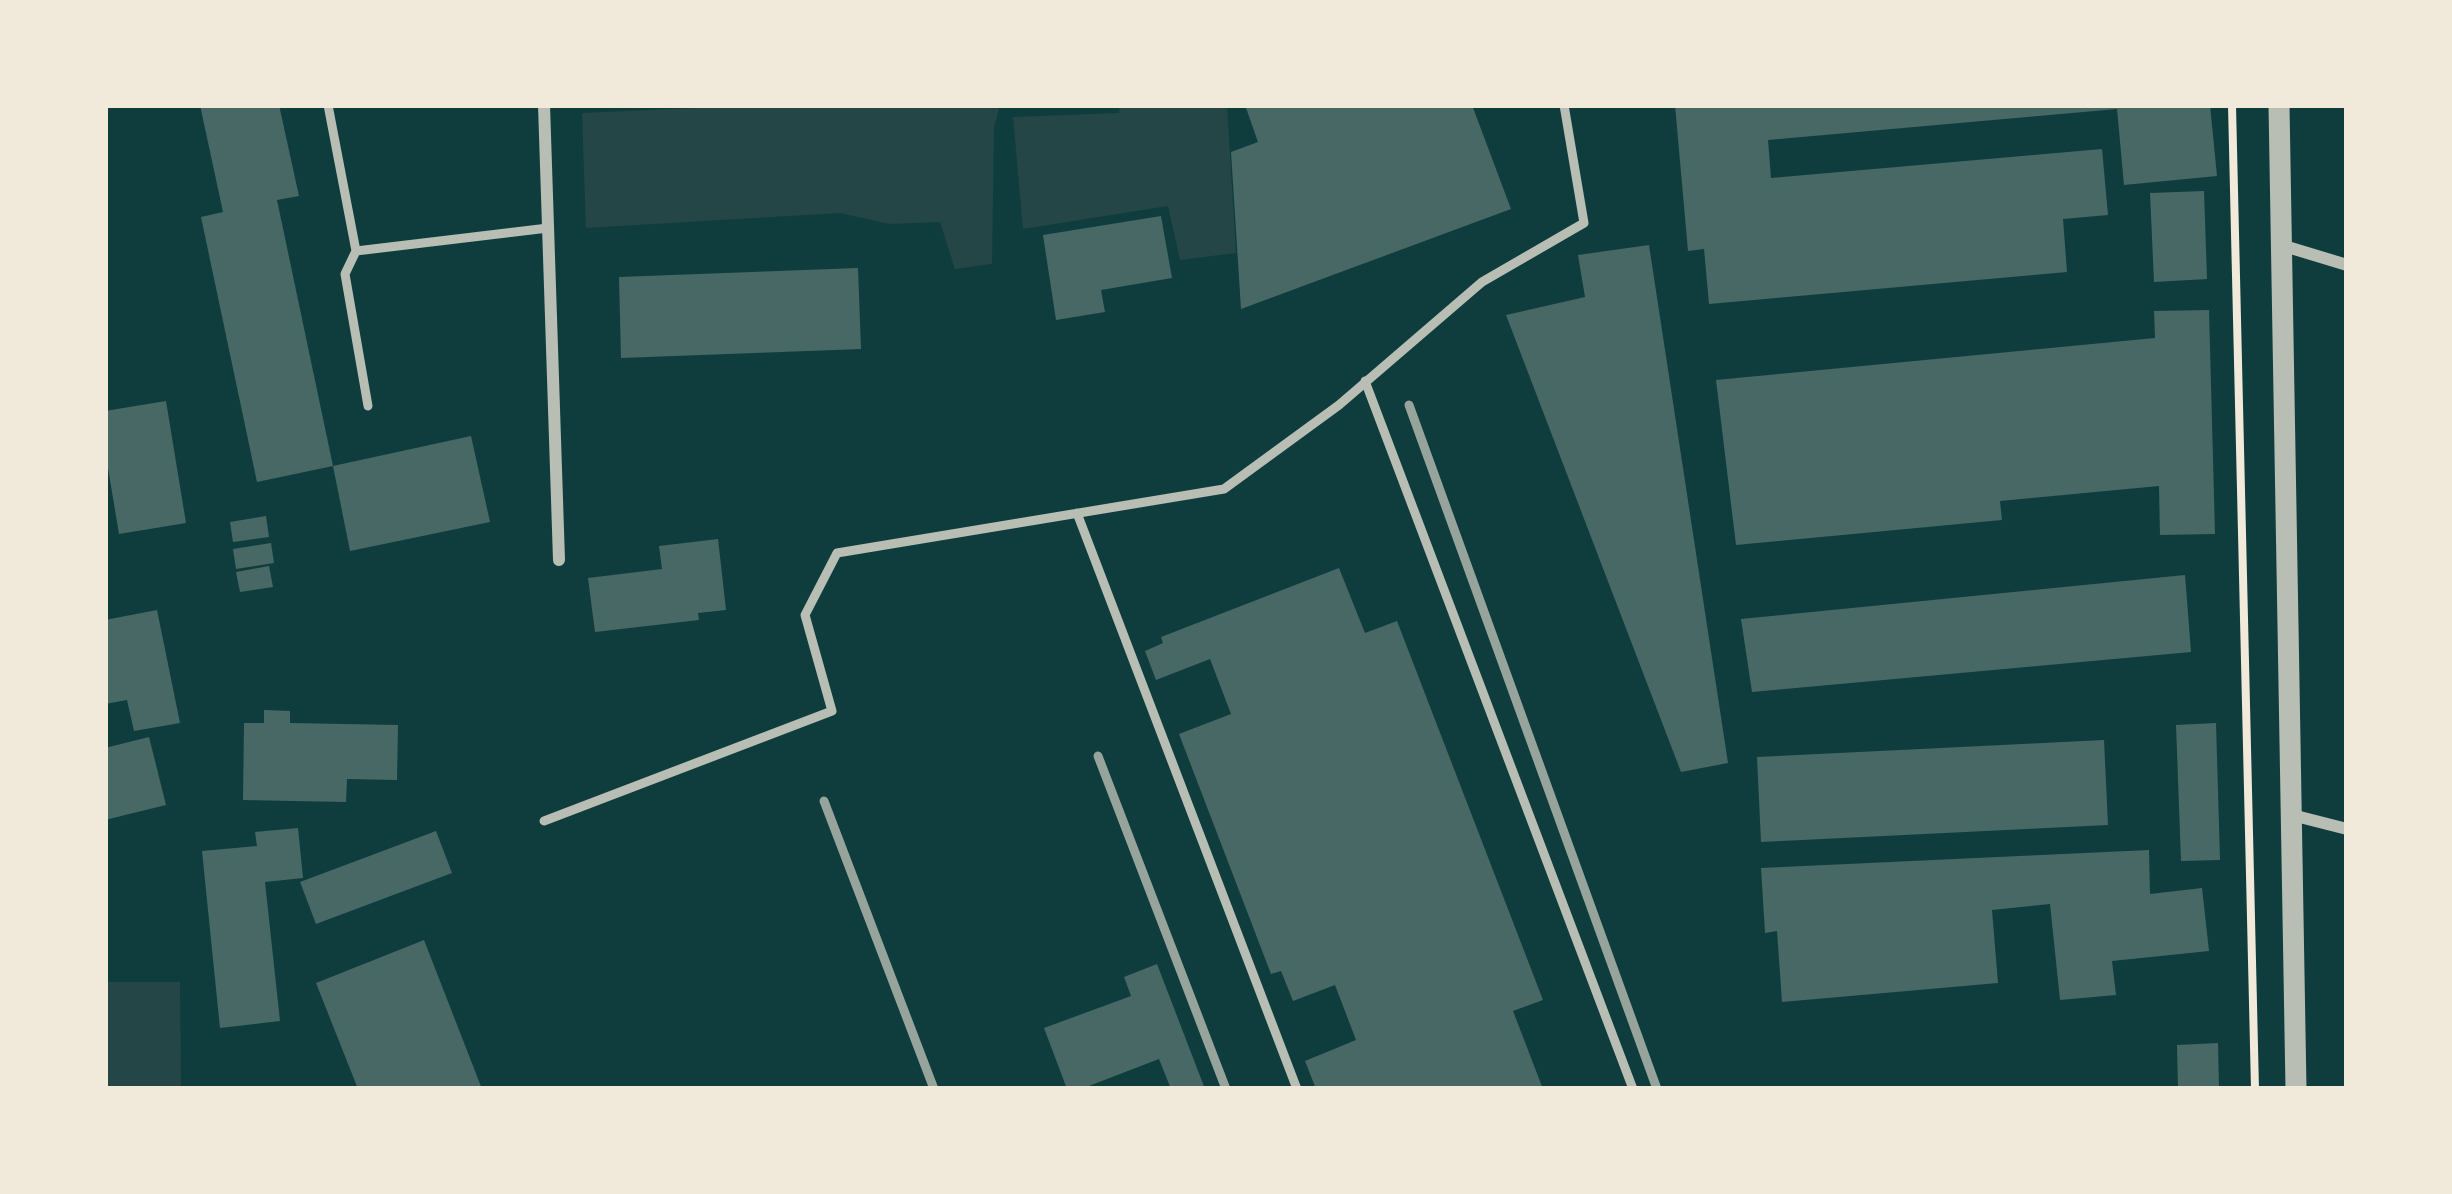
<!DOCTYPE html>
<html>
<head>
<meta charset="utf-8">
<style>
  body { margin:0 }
  #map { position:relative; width:2452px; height:1194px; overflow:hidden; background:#0f3d3e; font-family:Roboto,sans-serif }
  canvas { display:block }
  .frame { position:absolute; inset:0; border:108px solid #f1e9da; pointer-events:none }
</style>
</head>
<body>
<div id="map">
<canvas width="2452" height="1194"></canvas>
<div class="frame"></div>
</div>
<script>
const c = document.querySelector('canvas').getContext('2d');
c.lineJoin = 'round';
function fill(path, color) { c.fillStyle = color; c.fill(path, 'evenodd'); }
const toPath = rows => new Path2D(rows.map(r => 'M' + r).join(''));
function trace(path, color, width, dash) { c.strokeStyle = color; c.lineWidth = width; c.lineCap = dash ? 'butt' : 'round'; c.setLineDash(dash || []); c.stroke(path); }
const green = toPath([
  [763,105,1000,105,994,127,992,264,955,269,940,222,889,224,840,213,586,228,582,113],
  [1120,105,1227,105,1236,253,1180,260,1168,206,1023,229,1013,117,1119,113],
  [105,982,180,982,181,1089,105,1089]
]);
const building = toPath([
  [200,105,279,105,299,196,277,200,333,466,257,482,201,217,223,212],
  [1245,105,1472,105,1511,209,1241,309,1231,152,1258,142],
  [1675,105,2210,105,2217,176,2124,185,2117,109,1768,140,1771,178,2102,149,2108,215,2063,219,2067,272,1709,304,1704,249,1688,251],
  [2204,191,2207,279,2154,282,2150,193],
  [1161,216,1172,278,1101,290,1105,312,1056,320,1043,235],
  [1649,245,1728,763,1681,772,1506,315,1585,297,1578,255],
  [858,268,861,349,621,358,619,277],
  [2209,310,2215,534,2160,535,2159,486,2000,501,2002,520,1736,545,1716,380,2155,338,2154,311],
  [166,401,186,523,119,534,105,450,105,411],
  [471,436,490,522,350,551,333,466],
  [266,516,269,537,233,542,230,522],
  [718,539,726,610,698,613,699,620,595,632,588,578,662,569,659,546],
  [271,543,274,563,236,569,233,549],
  [269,566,273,587,240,592,236,572],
  [1339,568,1365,633,1397,621,1543,1000,1513,1011,1543,1089,1316,1089,1305,1061,1356,1040,1335,985,1293,1001,1281,971,1271,974,1179,734,1231,714,1210,659,1156,680,1145,651,1163,643,1161,637],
  [2185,575,2191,652,1752,692,1741,619],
  [157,610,180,723,134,731,127,700,105,704,105,620],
  [264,710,290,711,290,723,398,725,397,780,347,779,346,802,243,800,244,723,264,723],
  [2216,723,2220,860,2181,861,2176,725],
  [149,737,166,805,105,820,105,748],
  [2104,740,2108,825,1761,842,1757,757],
  [298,828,303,878,265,882,280,1021,220,1028,202,851,257,846,255,832],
  [436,831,452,873,316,924,300,882],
  [2149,850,2150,894,2202,888,2209,951,2112,961,2116,995,2060,1000,2050,904,1992,910,1998,983,1782,1002,1777,931,1765,933,1761,868],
  [424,940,482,1089,358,1089,316,983],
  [1157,964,1205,1089,1171,1089,1159,1059,1081,1089,1067,1089,1044,1028,1131,996,1124,977],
  [2218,1043,2219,1089,2178,1089,2177,1045]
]);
const path = toPath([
  [2232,105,2255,1089]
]);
const service = toPath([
  [328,105,356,251,345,274,368,406],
  [356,251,548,228],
  [1365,381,1633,1089],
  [1077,513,1297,1089],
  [544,821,832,711,805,615,837,553,1224,489,1339,405,1482,282,1584,223,1564,105]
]);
const minor = toPath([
  [544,105,559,560],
  [2281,245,2347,265],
  [2292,815,2347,829]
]);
const tertiary = toPath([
  [2279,105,2296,1089]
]);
const rail = toPath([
  [1409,405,1657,1089],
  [1098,756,1226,1089],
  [824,801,934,1089]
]);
fill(green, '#244646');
fill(building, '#486865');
trace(path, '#f1e9da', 8);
trace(service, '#b8beb3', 9);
trace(minor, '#b8beb3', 12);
trace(tertiary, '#b8beb3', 21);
trace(rail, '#97a49c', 9);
</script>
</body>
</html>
